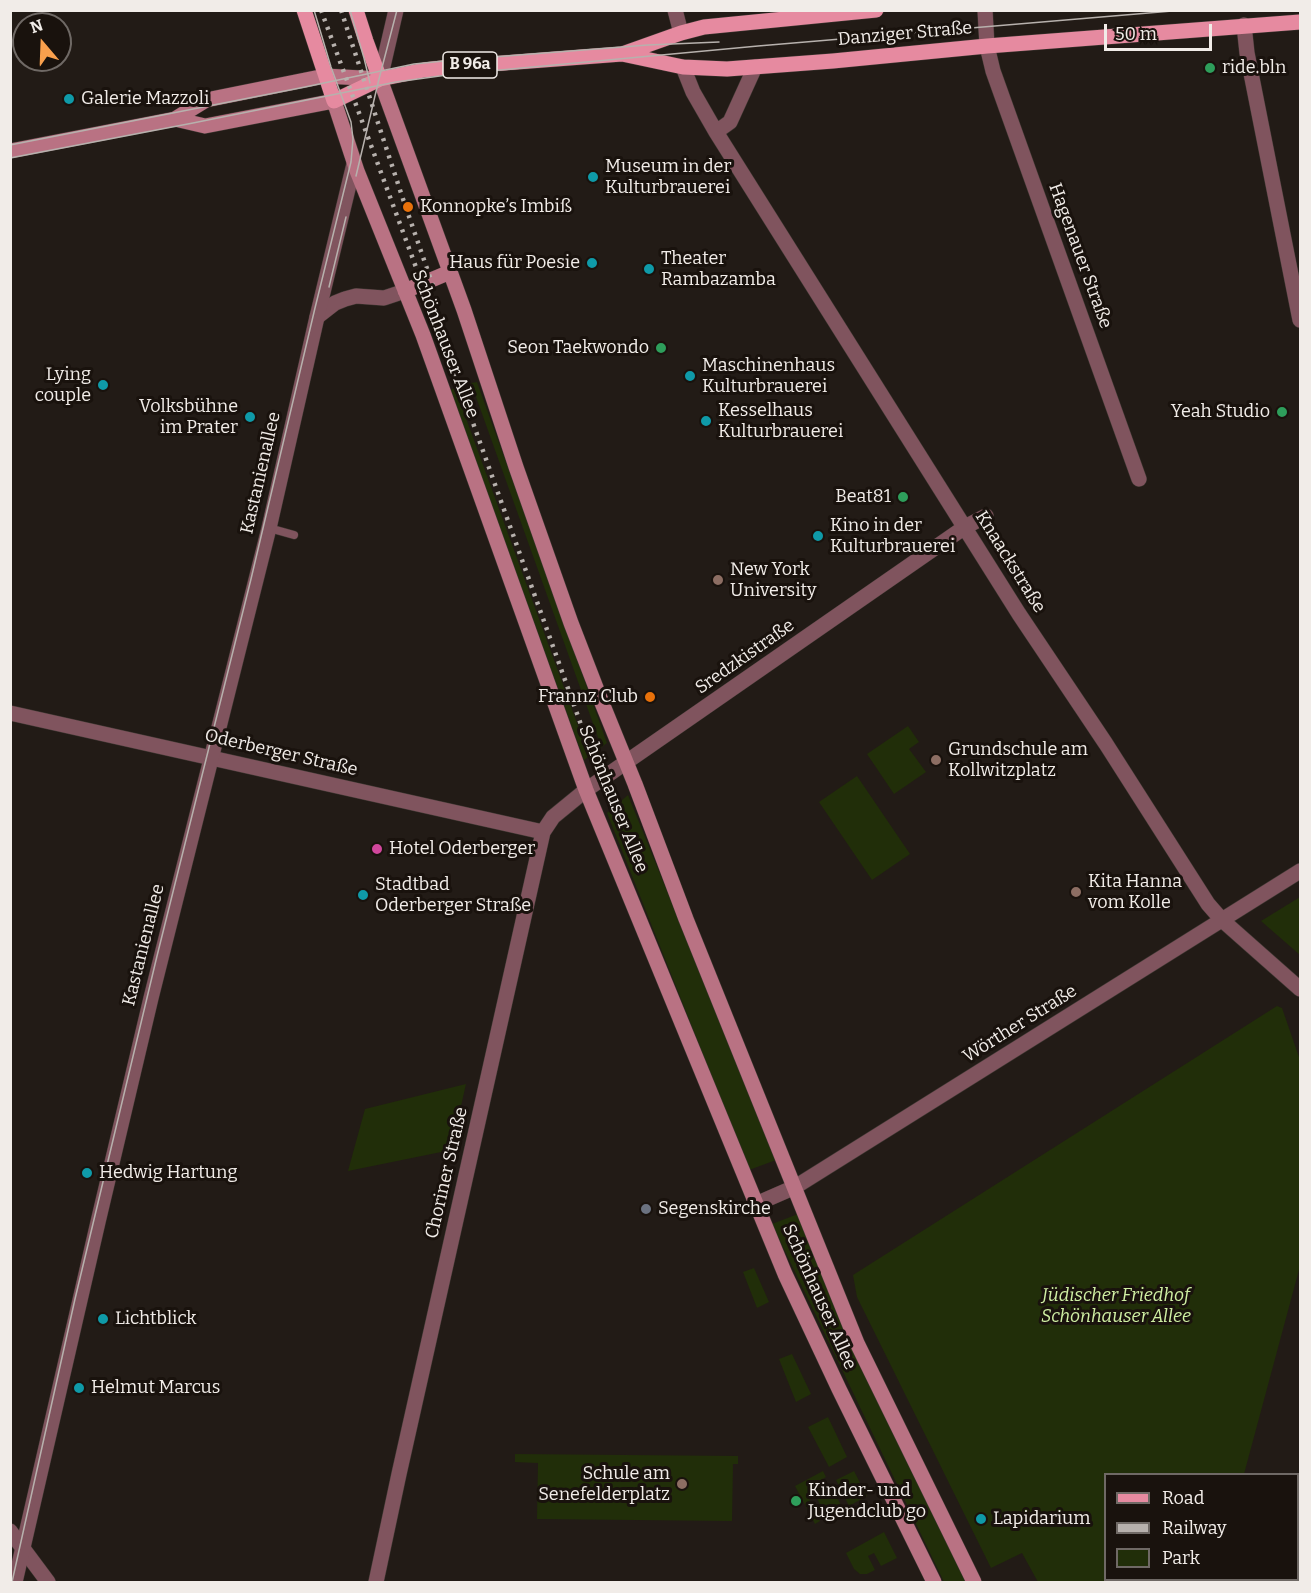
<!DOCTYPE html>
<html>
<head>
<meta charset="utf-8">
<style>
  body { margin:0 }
  #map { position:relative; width:1311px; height:1593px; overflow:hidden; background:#221b16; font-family:Bitter,serif }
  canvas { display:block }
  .frame { position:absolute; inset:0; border:12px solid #f1ece8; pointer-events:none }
  .legend { position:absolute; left:1104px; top:1473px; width:195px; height:108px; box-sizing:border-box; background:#19120d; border:2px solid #6f6965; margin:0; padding:8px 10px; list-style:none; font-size:18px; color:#f1ece8 }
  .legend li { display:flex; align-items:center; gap:12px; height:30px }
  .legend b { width:30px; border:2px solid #6f6965 }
  .north { position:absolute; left:12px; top:12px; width:60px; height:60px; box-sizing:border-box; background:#19120d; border:2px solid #6f6965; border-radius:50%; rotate:341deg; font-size:16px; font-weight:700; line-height:24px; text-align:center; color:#f1ece8 }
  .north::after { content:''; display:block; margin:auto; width:21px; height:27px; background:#f9a04d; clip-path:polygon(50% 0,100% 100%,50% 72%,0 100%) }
  .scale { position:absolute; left:1104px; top:24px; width:108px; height:27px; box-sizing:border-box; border:3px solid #f1ece8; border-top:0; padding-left:8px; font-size:18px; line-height:21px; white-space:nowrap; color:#f1ece8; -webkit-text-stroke:4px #19120d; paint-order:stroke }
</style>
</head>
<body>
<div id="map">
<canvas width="1311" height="1593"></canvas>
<div class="frame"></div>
<ul class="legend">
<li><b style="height:8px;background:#e68aa0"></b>Road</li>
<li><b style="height:8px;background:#b7b1ad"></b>Railway</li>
<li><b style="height:16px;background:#212e09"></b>Park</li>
</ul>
<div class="north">N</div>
<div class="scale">50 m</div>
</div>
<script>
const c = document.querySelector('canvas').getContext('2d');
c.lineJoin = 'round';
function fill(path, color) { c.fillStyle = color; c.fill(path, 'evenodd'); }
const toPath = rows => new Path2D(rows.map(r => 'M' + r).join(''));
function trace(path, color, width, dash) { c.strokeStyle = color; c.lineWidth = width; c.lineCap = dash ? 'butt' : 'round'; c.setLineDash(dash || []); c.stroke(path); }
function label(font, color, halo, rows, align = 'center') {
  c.font = font + ' Bitter,serif'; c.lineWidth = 6; c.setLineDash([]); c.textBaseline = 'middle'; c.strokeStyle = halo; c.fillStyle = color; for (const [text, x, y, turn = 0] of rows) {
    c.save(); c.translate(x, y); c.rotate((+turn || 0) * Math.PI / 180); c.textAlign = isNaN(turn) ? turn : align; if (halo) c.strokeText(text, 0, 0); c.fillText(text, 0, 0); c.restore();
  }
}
const green = toPath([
  [477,382,607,743,584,760,450,390,455,388,586,748,600,743,471,383],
  [908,726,919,742,909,749,926,772,894,794,867,754],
  [857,776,910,854,872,880,819,802],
  [628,795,776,1160,749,1170,607,813],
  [1300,897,1300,955,1261,921],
  [1277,1006,1282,1008,1300,1060,1300,1266,1244,1474,1106,1474,1106,1580,1216,1580,1215,1582,1038,1582,1022,1553,991,1568,857,1297,853,1275],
  [466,1084,451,1150,348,1171,365,1109],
  [798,1214,844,1330,966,1582,944,1582,772,1224],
  [754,1268,769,1302,757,1308,743,1272],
  [792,1354,811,1394,796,1402,779,1359],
  [828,1417,847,1457,829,1467,808,1427],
  [515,1454,738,1456,738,1464,733,1464,732,1521,537,1519,538,1463,515,1462],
  [823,1471,826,1477,816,1483,809,1491,810,1504,820,1521,815,1524,795,1486],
  [854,1471,867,1496,849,1506,836,1480],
  [830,1484,843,1509,826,1518,817,1498,817,1494,818,1490],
  [884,1532,897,1558,881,1566,874,1553,868,1556,875,1570,867,1574,860,1574,854,1569,846,1553]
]);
const service = toPath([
  [269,528,294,535]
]);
const minor = toPath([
  [675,10,681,33],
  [985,10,987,46,993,71,1139,479],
  [1244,25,1247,53,1300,320],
  [683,67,693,92,716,132,1019,614,1106,744,1208,904,1222,920,1300,989],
  [716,132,730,122,755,67],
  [317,317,335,303,345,299,356,296,384,298,405,291],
  [10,713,543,832],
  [756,1204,795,1187,1300,871],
  [10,1531,48,1582],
  [376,1582,399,1474,543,832,553,817,586,790,965,527,986,516]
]);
const tertiary = toPath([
  [380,79,396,10],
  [15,1582,98,1222,151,998,269,528,317,317,354,164]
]);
const secondary = toPath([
  [175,119,205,126,334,101,357,171,423,335,586,790,785,1274,839,1389,934,1582],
  [10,151,175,119,206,100,325,76,380,79,464,310,516,467,571,623,600,698,635,784,686,919,857,1343,974,1582],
  [405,291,450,272]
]);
const primary = toPath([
  [304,10,334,101,380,79,424,70,451,67,622,54,681,33,704,27,876,10],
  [356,10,366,41,380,79],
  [622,54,683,67,727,69,833,61,987,46,1300,22]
]);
const tram = toPath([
  [350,10,364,58,370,83],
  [10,145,305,87,414,64,454,60,648,45,719,42],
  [10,158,193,123,396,82,447,75,758,46,1184,10],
  [356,176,379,79,397,10],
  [329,287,346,217],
  [12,1582,75,1299,157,956,251,579,315,308,351,162,353,139,351,122,331,67,314,10]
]);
const rail = toPath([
  [321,10,458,381,589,747],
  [341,10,402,196,433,286]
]);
const markers = [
  [1210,68,6,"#2e9e5b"],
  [69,99,6,"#0f9aa8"],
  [593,177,6,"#0f9aa8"],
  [408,207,6,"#e8710a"],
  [592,263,6,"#0f9aa8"],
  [649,269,6,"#0f9aa8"],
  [661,348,6,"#2e9e5b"],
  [690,376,6,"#0f9aa8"],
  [103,385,6,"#0f9aa8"],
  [1282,412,6,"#2e9e5b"],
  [250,417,6,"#0f9aa8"],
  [706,421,6,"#0f9aa8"],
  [903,497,6,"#2e9e5b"],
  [818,536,6,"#0f9aa8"],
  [718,580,6,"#8d6e63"],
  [650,697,6,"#e8710a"],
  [936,760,6,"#8d6e63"],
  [377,849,6,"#d1479c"],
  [1076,892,6,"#8d6e63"],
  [363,895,6,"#0f9aa8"],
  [87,1173,6,"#0f9aa8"],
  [646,1209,6,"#6b7280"],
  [103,1319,6,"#0f9aa8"],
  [79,1388,6,"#0f9aa8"],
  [682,1484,6,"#8d6e63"],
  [796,1501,6,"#2e9e5b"],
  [981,1519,6,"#0f9aa8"]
];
const shields = [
  [470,65,54]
];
const shieldNames = [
  ["B 96a",470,65]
];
const streetNames = [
  ["Danziger Straße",905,34,-5],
  ["Hagenauer Straße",1080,256,70],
  ["Schönhauser Allee",445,344,69],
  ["Kastanienallee",261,473,-77],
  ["Knaackstraße",1010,562,58],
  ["Sredzkistraße",745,657,-35],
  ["Oderberger Straße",281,753,13],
  ["Schönhauser Allee",613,799,68],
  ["Kastanienallee",144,945,-76],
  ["Wörther Straße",1020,1024,-32],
  ["Choriner Straße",447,1173,-77],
  ["Schönhauser Allee",819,1297,66]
];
const poiNames = [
  ["ride.bln",1222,68],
  ["Galerie Mazzoli",81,99],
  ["Museum in der",605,167],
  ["Kulturbrauerei",605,188],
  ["Konnopke’s Imbiß",420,207],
  ["Theater",661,259],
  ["Rambazamba",661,280],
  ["Haus für Poesie",580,263,"right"],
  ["Seon Taekwondo",649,348,"right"],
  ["Maschinenhaus",702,366],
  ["Kulturbrauerei",702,387],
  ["Lying",91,375,"right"],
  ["couple",91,396,"right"],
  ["Volksbühne",238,407,"right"],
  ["im Prater",238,428,"right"],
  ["Kesselhaus",718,411],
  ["Kulturbrauerei",718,432],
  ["Yeah Studio",1270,412,"right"],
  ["Beat81",891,497,"right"],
  ["Kino in der",830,526],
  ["Kulturbrauerei",830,547],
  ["New York",730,570],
  ["University",730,591],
  ["Frannz Club",638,697,"right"],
  ["Grundschule am",948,750],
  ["Kollwitzplatz",948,771],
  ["Hotel Oderberger",389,849],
  ["Kita Hanna",1088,882],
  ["vom Kolle",1088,903],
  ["Stadtbad",375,885],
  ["Oderberger Straße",375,906],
  ["Hedwig Hartung",99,1173],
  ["Segenskirche",658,1209],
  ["Lichtblick",115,1319],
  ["Helmut Marcus",91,1388],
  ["Schule am",670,1474,"right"],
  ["Senefelderplatz",670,1495,"right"],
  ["Kinder- und",808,1491],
  ["Jugendclub go",808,1512],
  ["Lapidarium",993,1519]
];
const parkNames = [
  ["Jüdischer Friedhof",1116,1296],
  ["Schönhauser Allee",1116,1317]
];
fill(green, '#212e09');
trace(service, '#3f3833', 9);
trace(minor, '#3f3833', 16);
trace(tertiary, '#3f3833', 16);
trace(secondary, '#3f3833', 16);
trace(primary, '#3f3833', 16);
trace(service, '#80545e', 8);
trace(minor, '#80545e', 15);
trace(tertiary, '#80545e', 15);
trace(secondary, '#b97283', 15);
trace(primary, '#e68aa0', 15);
trace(tram, '#b7b1ad', 1.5);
trace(rail, '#b7b1ad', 4.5, [3, 6]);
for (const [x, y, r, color] of markers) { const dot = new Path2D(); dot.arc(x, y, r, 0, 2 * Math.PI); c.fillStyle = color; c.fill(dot); trace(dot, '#19120d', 2); }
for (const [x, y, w] of shields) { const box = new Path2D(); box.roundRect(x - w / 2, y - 13, w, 26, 4.5); c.fillStyle = '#19120d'; c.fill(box); trace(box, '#f1ece8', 1.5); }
label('bold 16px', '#f1ece8', null, shieldNames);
label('18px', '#f1ece8', '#19120d', streetNames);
label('18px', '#f1ece8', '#19120d', poiNames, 'left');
label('italic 18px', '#d0f0a4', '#19120d', parkNames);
</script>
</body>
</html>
